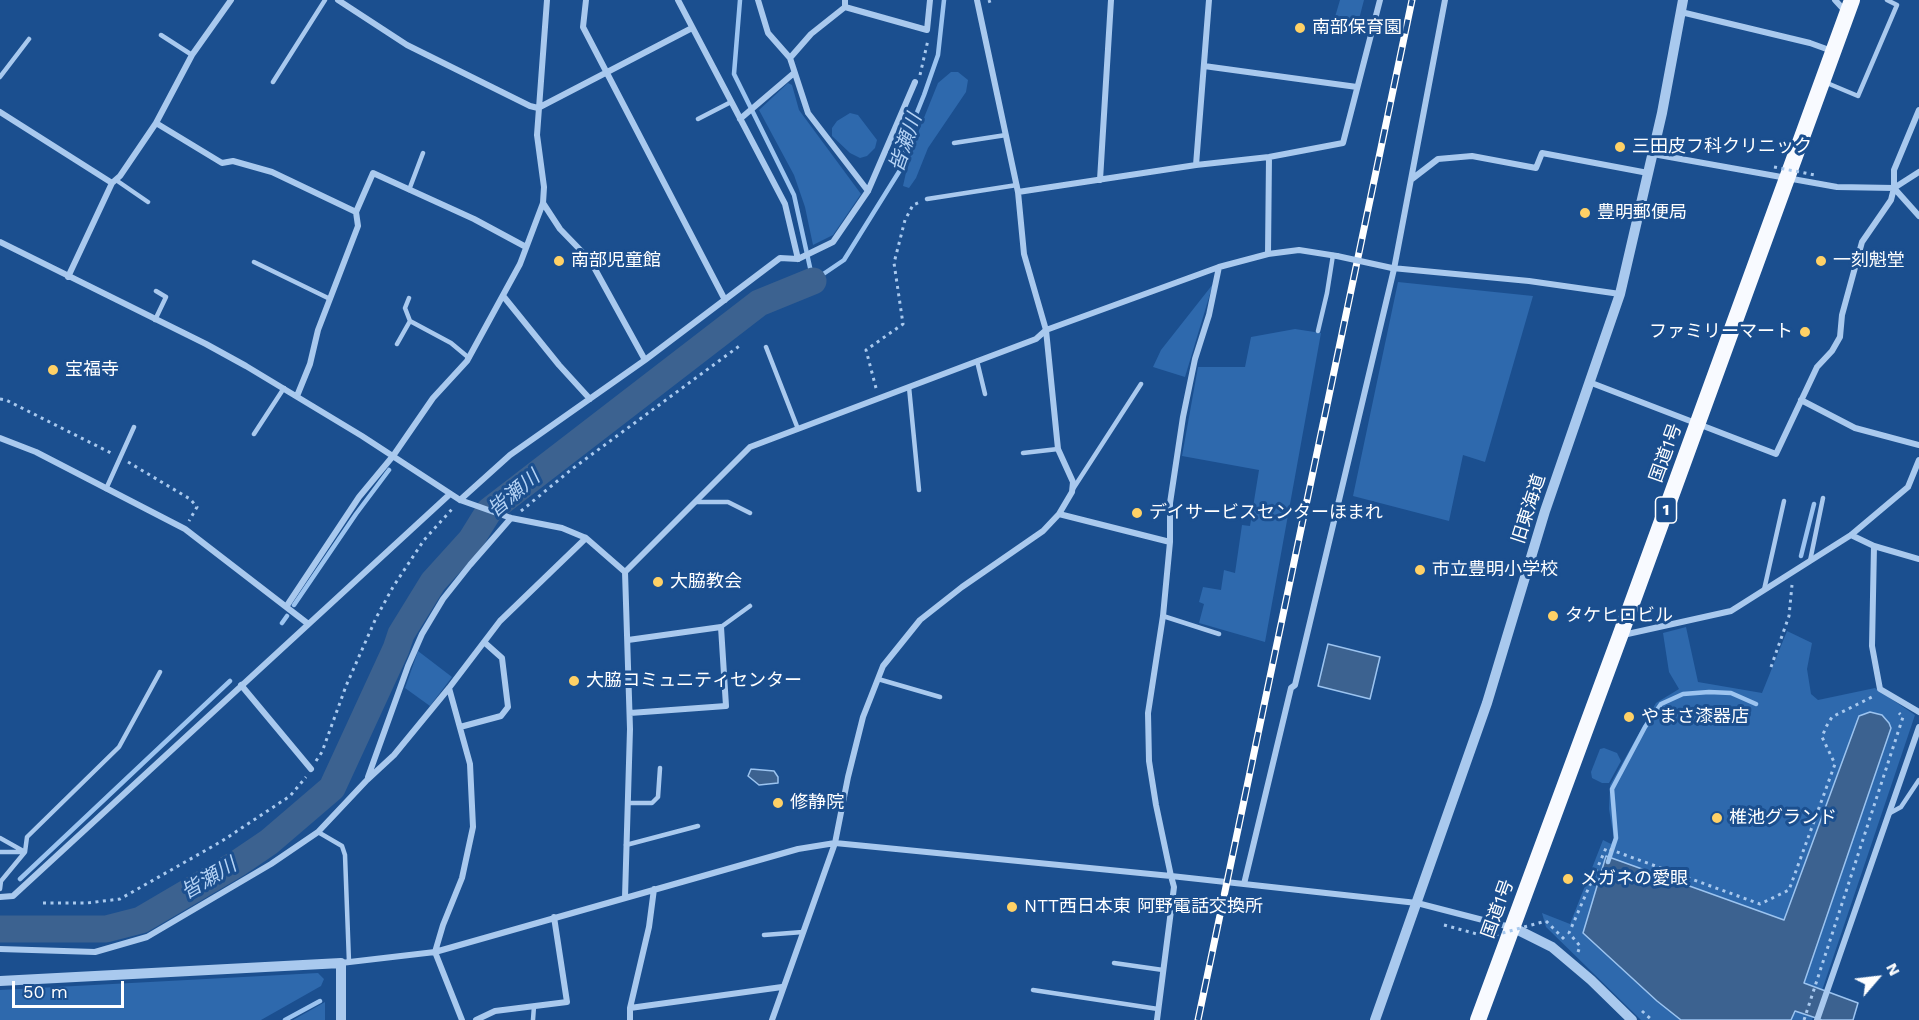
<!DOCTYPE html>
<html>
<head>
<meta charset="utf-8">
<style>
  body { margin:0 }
  #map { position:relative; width:1919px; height:1020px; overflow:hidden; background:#1b4f8f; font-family:"Work Sans",sans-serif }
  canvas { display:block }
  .north { position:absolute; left:1847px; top:948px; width:60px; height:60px; -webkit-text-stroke:4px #1b4f8f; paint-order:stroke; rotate:62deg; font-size:16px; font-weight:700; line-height:24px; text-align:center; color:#fff }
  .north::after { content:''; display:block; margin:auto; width:21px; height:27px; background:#fff; clip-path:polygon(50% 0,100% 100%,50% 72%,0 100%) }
  .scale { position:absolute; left:12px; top:981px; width:112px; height:27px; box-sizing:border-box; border:3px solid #fff; border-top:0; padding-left:8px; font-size:18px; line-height:21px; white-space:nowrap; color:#fff; -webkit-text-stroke:4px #1b4f8f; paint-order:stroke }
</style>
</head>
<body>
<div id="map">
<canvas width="1919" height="1020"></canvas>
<div class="north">N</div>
<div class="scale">50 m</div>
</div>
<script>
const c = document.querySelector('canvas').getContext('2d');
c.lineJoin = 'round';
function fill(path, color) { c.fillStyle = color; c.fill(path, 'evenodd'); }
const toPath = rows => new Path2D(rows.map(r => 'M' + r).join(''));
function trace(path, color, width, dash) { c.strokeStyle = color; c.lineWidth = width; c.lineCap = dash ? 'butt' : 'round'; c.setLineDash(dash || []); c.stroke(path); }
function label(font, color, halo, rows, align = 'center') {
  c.font = font + ' "Work Sans","Noto Sans JP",sans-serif'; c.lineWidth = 6; c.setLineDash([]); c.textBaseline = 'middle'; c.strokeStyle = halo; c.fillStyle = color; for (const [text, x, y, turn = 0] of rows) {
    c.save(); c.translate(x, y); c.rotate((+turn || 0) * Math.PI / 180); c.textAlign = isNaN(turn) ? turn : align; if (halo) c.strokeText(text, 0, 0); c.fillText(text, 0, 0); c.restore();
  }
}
const green = toPath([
  [1340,0,1364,0,1358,23,1335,17],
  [951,72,958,72,968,80,966,92,928,148,916,178,909,188,903,186,911,150,938,83],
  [788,83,792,85,799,110,861,194,833,235,813,245,805,207,794,175,759,110],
  [850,113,858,115,877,140,875,148,867,156,860,158,850,153,832,136,832,128,837,121],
  [1398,282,1533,296,1485,462,1463,455,1449,521,1353,496],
  [1213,284,1185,377,1153,367,1161,350],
  [1295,329,1321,333,1265,642,1199,623,1204,604,1199,602,1203,587,1221,590,1224,570,1235,573,1242,525,1250,526,1259,470,1182,456,1198,367,1245,367,1251,337],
  [1686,627,1698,682,1762,693,1787,631,1812,643,1807,669,1811,694,1818,700,1875,688,1915,715,1812,1020,1641,1020,1546,927,1542,913,1570,924,1603,840,1611,844,1614,839,1609,809,1610,785,1656,703,1679,689,1669,672,1663,633],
  [418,651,452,677,430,706,405,688],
  [1604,748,1617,753,1621,761,1609,783,1602,783,1592,778,1591,772,1600,749],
  [318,973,324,979,321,986,261,1020,0,1020,0,990],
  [325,1002,325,1020,293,1020]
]);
const water = toPath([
  [1328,644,1380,657,1370,699,1318,686,1328,644],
  [1870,712,1882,715,1889,723,1891,728,1804,983,1858,1003,1853,1020,1822,1020,1795,1011,1791,1020,1681,1020,1657,1001,1583,933,1606,856,1784,920,1859,716,1870,712],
  [751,769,774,771,778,777,778,783,759,785,748,776,751,769]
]);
const stream = toPath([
  [740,0,734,74,794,195,813,281,844,260,902,167,905,142,924,95,938,55,944,0],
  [1801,556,1814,504],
  [294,605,356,514,389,470],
  [282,623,287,616],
  [1608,862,1616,838,1612,789,1645,727,1661,704,1683,694,1709,692,1731,693,1756,704],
  [20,879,230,681],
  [285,1020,320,1001]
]);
const river = toPath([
  [0,929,106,929,141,920,238,863,269,842,332,788,396,649,401,634,433,582,471,540,489,511,759,303,813,281]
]);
const path = toPath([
  [989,0,990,3],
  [920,75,928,40],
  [876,388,866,350,903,324,894,263,905,220,913,205,920,202],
  [0,399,6,400,111,453],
  [128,462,190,499,197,507,189,521],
  [521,511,572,469,742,344],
  [1771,667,1789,616,1792,585],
  [316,761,322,752,346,686,376,618,393,587,424,540,453,508],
  [43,903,87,903,120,899,222,841,290,796,306,777],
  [1546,921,1567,942],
  [1444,925,1488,937],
  [1578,952,1580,946,1569,933,1606,848,1760,904,1789,890,1835,764,1822,737,1826,727,1832,717,1874,696],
  [1642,1011,1652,1020],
  [1804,1020,1903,717,1899,713]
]);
const service = toPath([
  [161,35,192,55],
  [0,77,29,39],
  [273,82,325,0],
  [1827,83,1858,96,1897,5,1887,0],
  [698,119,731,102],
  [954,143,1006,135],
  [116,180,148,202],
  [409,190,423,153],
  [927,199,1017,185],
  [254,262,330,299],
  [409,298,405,308,410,321],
  [155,320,166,297,156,291],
  [1318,331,1327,293,1333,255],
  [397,344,410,321,451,343,469,358],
  [766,347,798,429],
  [977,361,985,394],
  [909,387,919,490],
  [254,434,284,388],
  [1023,453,1058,449],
  [106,489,134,427],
  [1073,489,1141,384],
  [695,502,728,502,750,513],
  [1810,561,1823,498],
  [1764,590,1784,501],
  [1163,616,1219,634],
  [721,627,750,606],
  [878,679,940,697],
  [628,803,652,803,658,797,660,768],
  [1890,813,1901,807,1919,780],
  [318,832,342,846,345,855,349,962],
  [0,838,25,852,0,852],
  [626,845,698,826],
  [0,889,1,881,25,852,27,837,119,747,160,672],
  [764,935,803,932],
  [1114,963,1163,970],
  [1033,990,1158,1009],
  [533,1020,534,1006]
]);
const minor = toPath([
  [338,0,407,45,530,106,538,108,692,28],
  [586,0,583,27,725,300],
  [758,0,768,33,790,58,808,113,868,191],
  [1835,0,1846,12],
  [845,7,927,30,930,0],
  [1681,12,1810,43,1832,51],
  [790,58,811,34,845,7,845,0],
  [1204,66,1357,87],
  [0,112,112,183],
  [740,119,794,73],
  [156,123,222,163,233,161,272,172,356,212],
  [1653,154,1837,187,1894,188,1919,172],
  [1196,165,1209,0],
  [1412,179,1438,159,1472,156,1536,168,1542,153,1648,173],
  [1100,180,1111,0],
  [1894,188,1919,216],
  [1018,192,1196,165,1269,157,1343,143,1380,0],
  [543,203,560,229,590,260,645,360],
  [0,242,206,344,246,366,362,436,460,500,511,518,562,528,586,538,625,572,630,729,625,897],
  [1268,254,1269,157],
  [798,259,833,242,868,191,915,82],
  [1392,268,1529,281,1620,294],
  [68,277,112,183,120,176,156,123,192,55,231,0],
  [504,297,559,365,590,399],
  [1589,382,1776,454,1817,367,1832,351,1840,337,1842,315,1862,242,1891,200,1894,188,1894,170,1919,110],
  [297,396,310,364,318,330,358,226,356,212,373,173,474,219,526,247],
  [1801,400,1855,428,1919,445],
  [0,438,36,452,185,529,307,623],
  [460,500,510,455,645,360,780,258,798,259,785,204,678,0],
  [1851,535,1874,546,1919,559],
  [1170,542,1170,503,1183,417,1195,359,1209,315,1219,267],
  [1874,546,1872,646,1880,689,1919,712],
  [625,572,750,447,1036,339,1046,330,1219,267,1268,254,1299,250,1337,256],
  [286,607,359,497,393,456,433,398,467,361,520,264,543,203,544,187,537,135,547,0],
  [1623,635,1731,611,1851,535,1908,487,1919,460],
  [628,640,721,627,726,706,630,713],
  [241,685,311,769],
  [449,688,470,764,473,827,462,878,443,925,435,952,462,1020],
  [460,727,501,716,508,707,502,658,484,642],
  [368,777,408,666,422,634,443,599,470,565,511,518],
  [1244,884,1291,688,1295,685,1394,269,1445,0],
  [0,897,13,896,450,494],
  [0,949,95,952,147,937,271,864,318,832,367,780,394,755,449,688,500,621,586,538],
  [341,963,435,952,798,849,835,843,1171,876,1156,805,1149,761,1148,713,1163,616,1170,542,1059,514],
  [630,1008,782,987],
  [476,1020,495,1011,567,1002,554,917],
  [630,1020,630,1008,649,927,654,889],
  [772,1020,835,843,848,777,863,717,883,666,920,620,962,587,1043,531,1059,514,1072,492,1073,482,1058,449,1046,330,1024,254,1018,192,977,0],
  [1157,1020,1174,887,1171,876,1417,903,1510,927],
  [1817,1020,1919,727]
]);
const tertiary = toPath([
  [1512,927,1552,947,1591,980,1632,1020],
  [0,981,341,963,341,1020],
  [1375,1020,1487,703,1545,511,1620,294,1662,113,1683,0]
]);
const trunk = toPath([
  [1478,1020,1620,636,1852,0]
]);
const rail = toPath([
  [1198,1020,1412,0]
]);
const pathBridge = toPath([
  [1774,167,1815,175],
  [1488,937,1546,921]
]);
const minorBridge = toPath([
  [1337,256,1392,268]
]);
const markers = [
  [1300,28,6,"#ffd166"],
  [1620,147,6,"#ffd166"],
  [1585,213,6,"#ffd166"],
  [559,261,6,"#ffd166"],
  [1821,261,6,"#ffd166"],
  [1805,332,6,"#ffd166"],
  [53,370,6,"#ffd166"],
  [1137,513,6,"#ffd166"],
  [1420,570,6,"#ffd166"],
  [658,582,6,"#ffd166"],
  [1553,616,6,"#ffd166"],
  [574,681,6,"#ffd166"],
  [1629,717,6,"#ffd166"],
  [778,803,6,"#ffd166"],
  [1717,818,6,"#ffd166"],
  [1568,879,6,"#ffd166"],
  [1012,907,6,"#ffd166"]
];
const shields = [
  [1666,510,21]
];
const shieldNames = [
  ["1",1666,510]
];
const poiNames = [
  ["南部保育園",1312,28],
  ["三田皮フ科クリニック",1632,147],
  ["豊明郵便局",1597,213],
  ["南部児童館",571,261],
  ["一刻魁堂",1833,261],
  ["ファミリーマート",1793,332,"right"],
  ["宝福寺",65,370],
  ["デイサービスセンターほまれ",1149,513],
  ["市立豊明小学校",1432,570],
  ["大脇教会",670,582],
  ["タケヒロビル",1565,616],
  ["大脇コミュニティセンター",586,681],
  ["やまさ漆器店",1641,717],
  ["修静院",790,803],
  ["椎池グランド",1729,818],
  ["メガネの愛眼",1580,879],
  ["NTT西日本東 阿野電話交換所",1024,907]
];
const streetNames = [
  ["国道1号",1666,453,-70],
  ["旧東海道",1529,509,-72],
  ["国道1号",1498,909,-70]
];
const waterNames = [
  ["皆瀬川",906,143,-71],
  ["皆瀬川",514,494,-40],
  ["皆瀬川",209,879,-31]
];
fill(green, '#2e69ad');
fill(water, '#3c6290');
trace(water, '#9cc4f0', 1.5);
trace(stream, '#9cc4f0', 4.5);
trace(river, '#3c6290', 27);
trace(path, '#a9c9ee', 3, [3, 4.5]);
trace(service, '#a9c9ee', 4.5);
trace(minor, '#a9c9ee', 6);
trace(tertiary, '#a9c9ee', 10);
trace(trunk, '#f8faff', 16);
trace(rail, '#fff', 7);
trace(rail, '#1b4f8f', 4.5, [14]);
trace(pathBridge, '#a9c9ee', 3, [3, 4.5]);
trace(minorBridge, '#a9c9ee', 6);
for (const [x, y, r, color] of markers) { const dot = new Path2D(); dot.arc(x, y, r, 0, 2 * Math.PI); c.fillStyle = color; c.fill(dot); trace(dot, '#1b4f8f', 2); }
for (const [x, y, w] of shields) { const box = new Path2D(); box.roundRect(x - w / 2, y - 13, w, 26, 4.5); c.fillStyle = '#1b4f8f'; c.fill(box); trace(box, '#fff', 1.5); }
label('bold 16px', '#fff', null, shieldNames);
label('18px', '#fff', '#1b4f8f', poiNames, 'left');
label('18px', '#fff', '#1b4f8f', streetNames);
label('italic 20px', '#b5d3f5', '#1b4f8f', waterNames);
</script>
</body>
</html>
